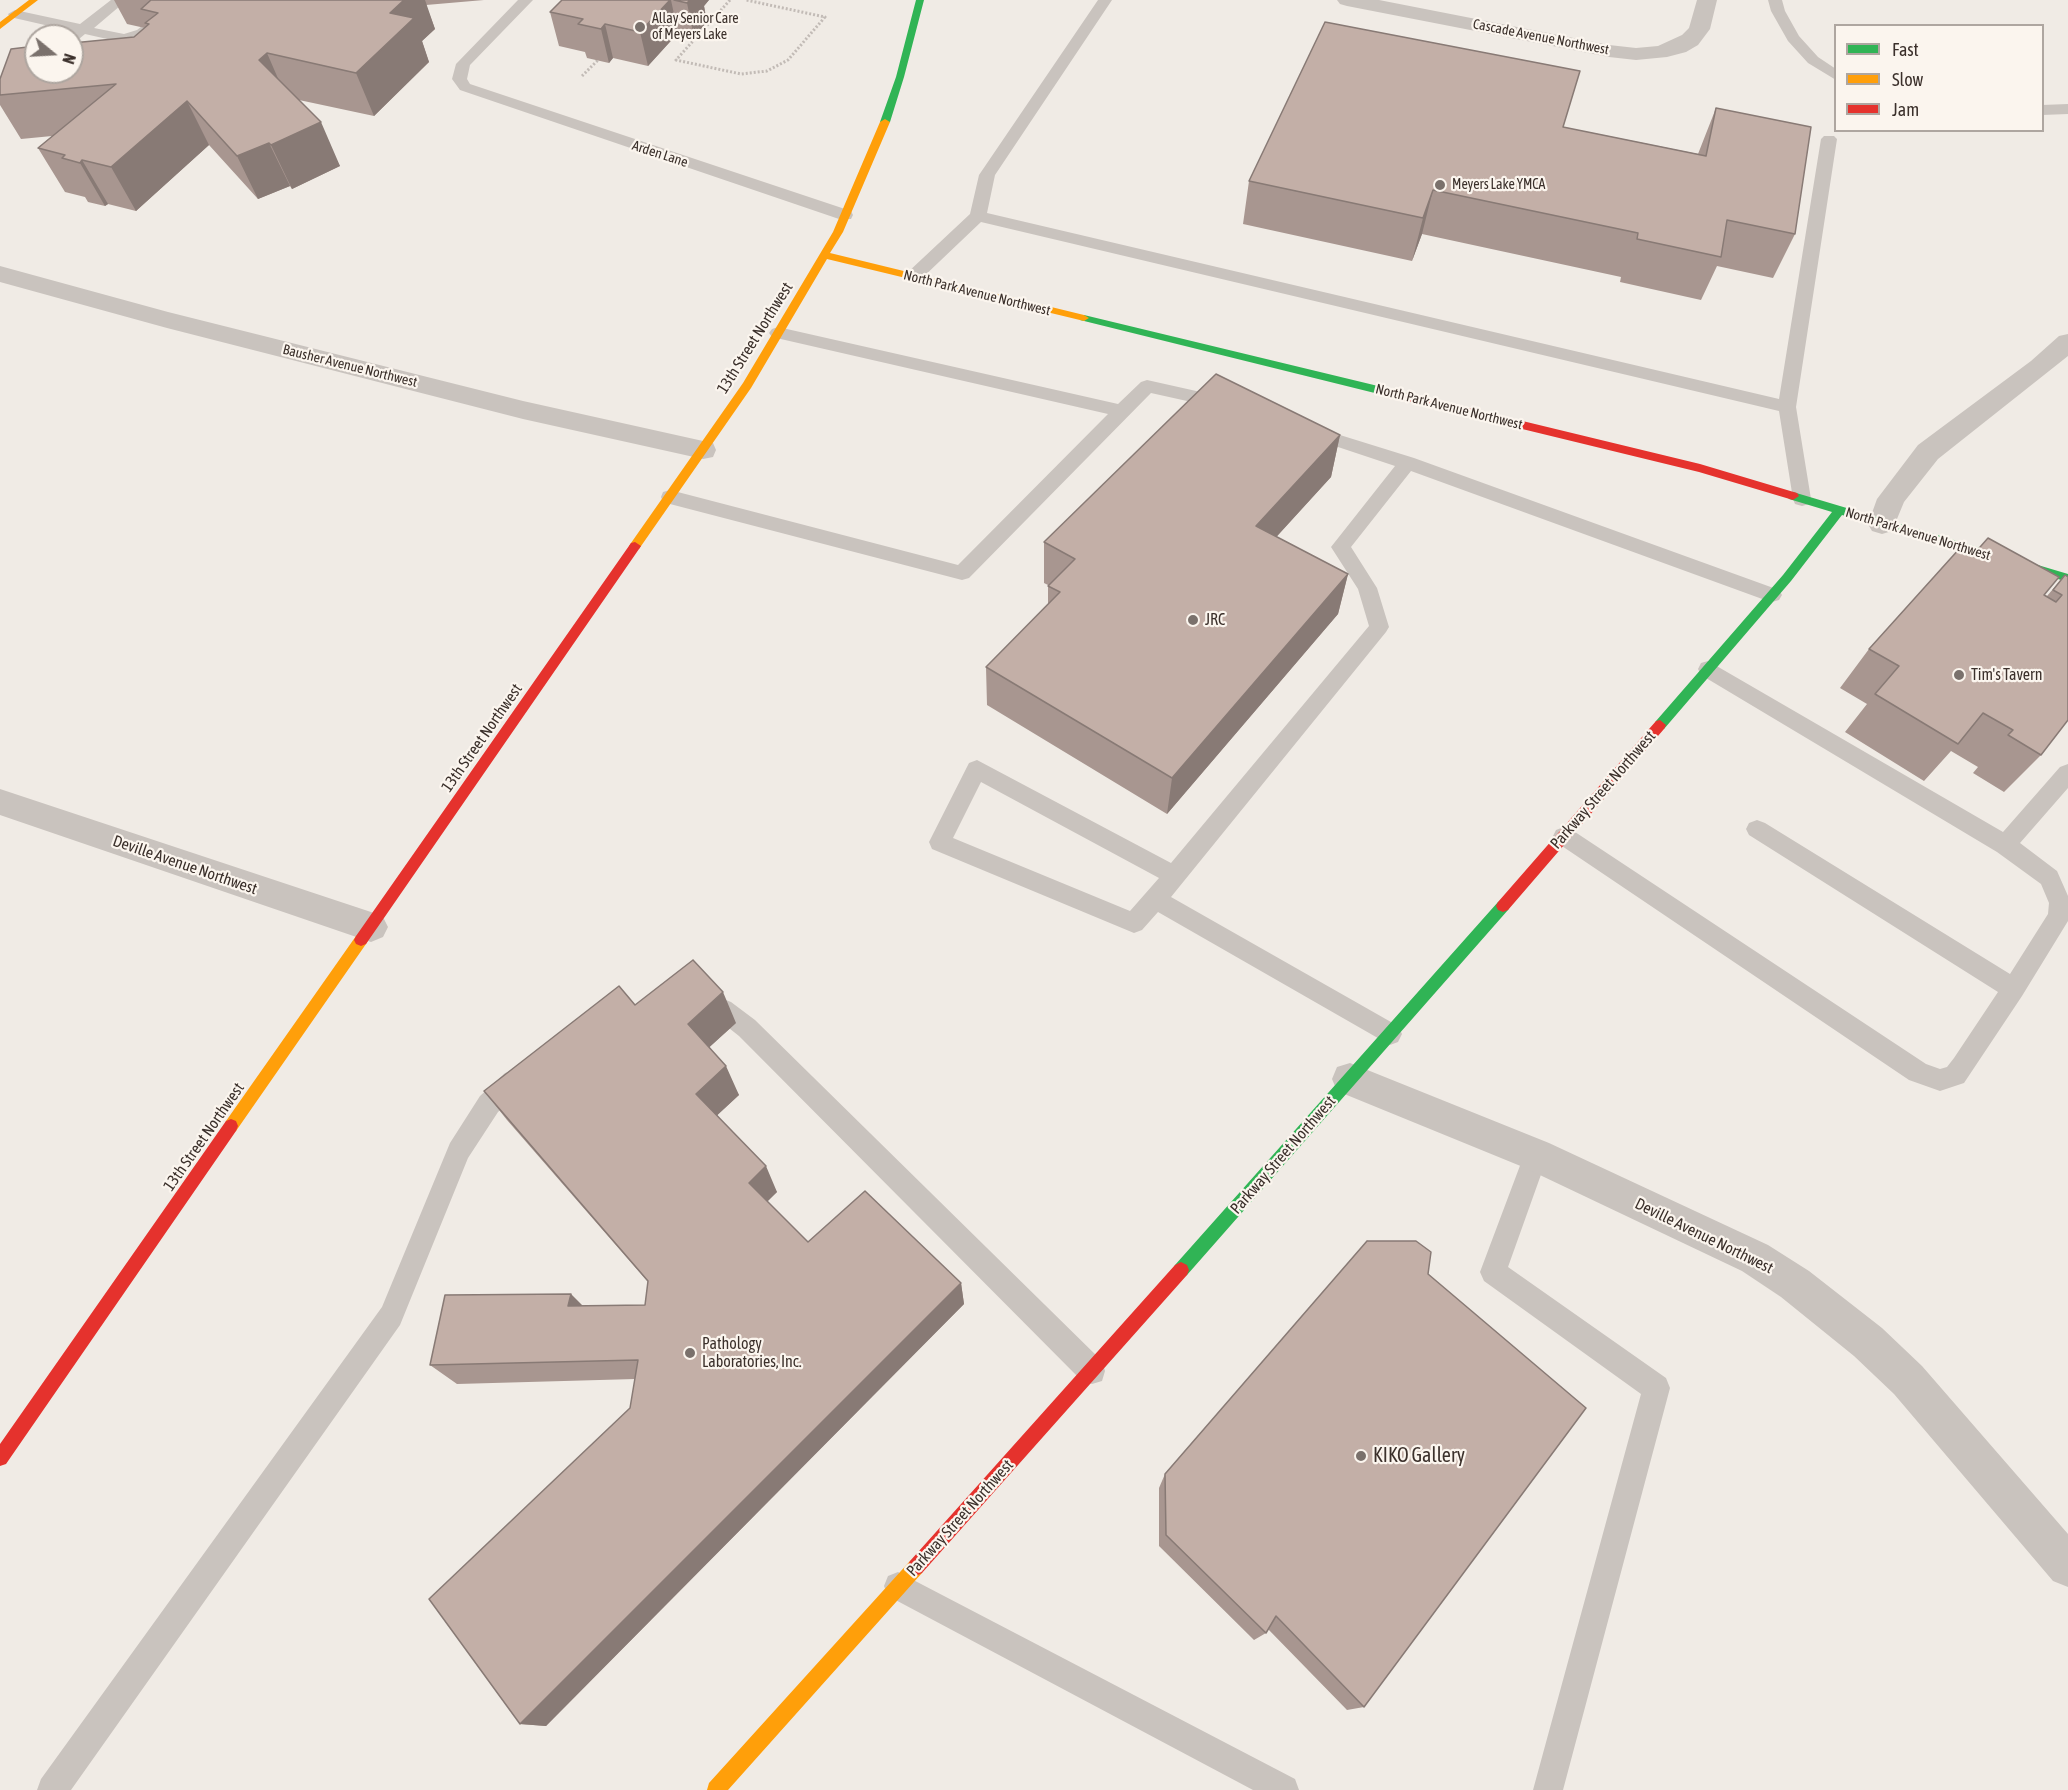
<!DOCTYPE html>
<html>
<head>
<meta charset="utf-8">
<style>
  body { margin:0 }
  #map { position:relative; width:2068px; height:1790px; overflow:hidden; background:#f0ebe5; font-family:"Asap Condensed",sans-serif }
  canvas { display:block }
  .legend { position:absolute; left:1834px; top:24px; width:210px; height:108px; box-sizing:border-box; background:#fbf5ee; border:2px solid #aea6a0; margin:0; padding:8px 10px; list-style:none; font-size:18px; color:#3b302b }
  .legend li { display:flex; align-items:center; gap:12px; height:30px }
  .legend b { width:30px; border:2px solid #aea6a0 }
  .north { position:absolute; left:24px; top:24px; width:60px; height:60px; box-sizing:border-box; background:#fbf5ee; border:2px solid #aea6a0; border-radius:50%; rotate:108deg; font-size:16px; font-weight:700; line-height:24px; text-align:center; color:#3b302b }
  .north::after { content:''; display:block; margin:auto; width:21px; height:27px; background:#7a716c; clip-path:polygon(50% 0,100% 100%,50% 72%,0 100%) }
</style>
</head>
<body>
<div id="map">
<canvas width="2068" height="1790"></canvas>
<ul class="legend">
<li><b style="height:8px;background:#30b455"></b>Fast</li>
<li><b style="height:8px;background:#ff9f0a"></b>Slow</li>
<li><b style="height:8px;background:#e5322d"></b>Jam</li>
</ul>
<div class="north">N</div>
</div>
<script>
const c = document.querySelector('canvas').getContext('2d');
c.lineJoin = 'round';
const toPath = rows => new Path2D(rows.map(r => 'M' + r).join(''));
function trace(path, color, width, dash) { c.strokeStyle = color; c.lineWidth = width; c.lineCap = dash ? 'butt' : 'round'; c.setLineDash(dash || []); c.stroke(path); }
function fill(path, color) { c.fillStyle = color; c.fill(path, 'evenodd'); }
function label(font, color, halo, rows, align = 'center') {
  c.font = font + ' "Asap Condensed",sans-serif'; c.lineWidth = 4.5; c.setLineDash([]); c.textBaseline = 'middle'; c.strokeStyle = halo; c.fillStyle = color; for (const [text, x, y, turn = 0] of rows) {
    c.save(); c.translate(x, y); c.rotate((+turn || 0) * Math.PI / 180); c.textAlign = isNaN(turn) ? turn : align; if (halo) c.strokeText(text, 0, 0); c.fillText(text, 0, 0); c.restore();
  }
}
const path = toPath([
  [730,0,676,60,741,74,767,71,788,60,825,17,746,0],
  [582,76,598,60]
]);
const lane = toPath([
  [111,0,127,0,94,28,124,34,137,30,175,0,191,0,147,36,125,43,85,34,79,39,72,40,72,36,67,36,71,31,10,17,8,14,15,10,80,24,111,0],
  [518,0,533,0,470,65,467,79,470,84,851,211,853,215,851,219,839,219,460,90,452,79,456,64,518,0],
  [1098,0,1112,0,995,175,987,213,1779,399,1821,139,1824,136,1834,136,1837,139,1796,407,1811,499,1809,504,1802,506,1795,504,1793,499,1779,411,981,222,919,281,907,281,905,277,907,273,970,214,979,175,1098,0],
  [1768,0,1782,0,1785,11,1799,36,1818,57,1836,69,1836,80,1808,63,1788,41,1771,11,1768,0],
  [2068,104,2068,114,2042,115,2042,105,2068,104],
  [778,327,1118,404,1141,382,1147,380,1223,397,1229,399,1232,403,1229,407,1223,409,1151,393,969,578,962,580,670,504,663,502,661,497,663,492,670,490,958,565,1108,414,772,337,769,333,772,329,778,327],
  [1311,426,1414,458,1779,590,1782,595,1779,600,1772,602,1765,600,1411,471,1351,547,1377,588,1389,627,1386,632,1171,897,1398,1026,1402,1034,1398,1042,1390,1045,1158,912,1142,930,1134,933,932,849,929,842,969,763,977,760,1171,863,1369,626,1358,589,1331,547,1395,466,1305,436,1302,432,1305,428,1311,426],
  [981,782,1159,878,1130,911,953,838,981,782],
  [1708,661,2003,832,2060,767,2068,764,2068,788,2020,843,2057,871,2068,896,2068,921,2022,996,1964,1083,1940,1091,1909,1080,1556,842,1553,836,1556,830,1564,827,1572,830,1926,1064,1940,1069,1947,1067,1954,1058,1998,992,1749,835,1746,829,1749,823,1757,820,1765,823,2010,974,2048,914,2049,903,2041,884,1997,852,1701,675,1698,669,1701,663,1708,661],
  [705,992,731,1002,755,1020,1102,1361,1105,1371,1102,1381,1092,1384,1082,1381,739,1036,715,1017,697,1010,693,1003,697,996,705,992],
  [514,1070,523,1073,526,1081,523,1089,498,1112,468,1158,400,1325,71,1790,37,1790,41,1779,382,1307,450,1143,480,1096,505,1073,514,1070],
  [1536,1143,1545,1147,1548,1155,1508,1267,1666,1378,1670,1388,1563,1790,1533,1790,1641,1394,1484,1281,1480,1272,1524,1155,1527,1147,1536,1143],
  [898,1572,1295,1779,1299,1790,1253,1790,888,1596,884,1586,888,1576,898,1572]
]);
const street = toPath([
  [1337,0,1379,0,1609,45,1636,48,1658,46,1682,35,1689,28,1697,0,1717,0,1710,29,1698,45,1686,52,1667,57,1636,60,1609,57,1347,6,1340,4,1337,0],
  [0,266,168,312,523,401,703,441,713,443,716,450,713,457,703,459,523,419,167,328,0,282,0,266],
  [2068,334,2068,356,1938,459,1904,502,1892,531,1882,534,1872,531,1868,524,1877,499,1918,445,2031,361,2059,336,2068,334],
  [0,789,371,912,383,917,388,927,383,937,371,942,0,815,0,789],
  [1350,1063,1549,1143,1768,1245,1809,1271,1882,1328,1922,1366,2068,1534,2068,1587,2053,1581,1894,1394,1854,1356,1781,1297,1742,1271,1523,1167,1337,1091,1332,1079,1337,1067,1350,1063]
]);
const fast = toPath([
  [916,0,924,0,904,77,890,122,882,124,880,122,896,77,916,0],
  [1084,315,1407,393,1412,397,1407,401,1080,320,1080,316,1084,315],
  [1793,492,2068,574,2068,582,1842,515,1791,581,1664,729,1656,729,1654,725,1656,721,1783,575,1832,512,1789,499,1787,496,1793,492],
  [1503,900,1508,902,1510,906,1508,910,1187,1275,1181,1278,1175,1275,1173,1270,1175,1265,1498,902,1503,900]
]);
const slow = toPath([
  [29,0,38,0,0,29,0,22,29,0],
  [885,119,890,122,843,232,830,253,1084,315,1089,318,1084,321,827,259,751,388,639,549,631,549,629,546,631,543,743,383,833,232,880,122,885,119],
  [361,934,366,936,368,940,366,944,236,1131,231,1133,226,1131,224,1126,226,1121,356,936,361,934],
  [916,1558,922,1561,925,1567,922,1573,728,1790,707,1790,709,1783,910,1561,916,1558]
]);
const jam = toPath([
  [1407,393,1700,464,1797,493,1799,496,1793,500,1699,472,1403,400,1402,397,1407,393],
  [635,542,641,546,639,549,366,944,361,946,356,944,354,940,356,936,631,543,635,542],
  [1660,720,1666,725,1664,729,1508,910,1503,912,1498,910,1496,906,1498,902,1656,721,1660,720],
  [231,1119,236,1121,238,1126,236,1131,6,1464,0,1466,0,1444,226,1121,231,1119],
  [1181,1262,1187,1265,1189,1270,1187,1275,922,1573,916,1576,910,1573,907,1567,910,1561,1175,1265,1181,1262]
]);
const wall = toPath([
  [114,0,484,0,426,5,435,29,422,41,429,62,374,116,299,100,340,166,292,189,290,186,258,199,209,145,136,211,108,204,105,206,88,202,85,197,65,192,38,148,52,136,21,139,0,105,0,79,134,37,145,28,127,24],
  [562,0,709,0,704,6,707,22,694,37,678,33,648,66,613,58,609,63,587,58,585,52,559,46,550,12],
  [1716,108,1795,234,1773,278,1717,266,1701,300,1620,282,1621,277,1422,234,1412,261,1243,224,1249,181,1563,127,1698,154],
  [1340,435,1331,477,1276,537,1348,574,1338,614,1167,814,987,705,986,667,1048,605,1048,585,1044,583,1044,542],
  [1973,555,2047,596,2065,575,2041,755,2004,792,1973,773,1978,767,1951,751,1924,781,1845,732,1867,704,1840,688,1869,649],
  [736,1023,709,1047,739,1095,717,1115,777,1192,767,1201,808,1242,961,1283,964,1304,546,1726,520,1724,630,1408,635,1379,457,1384,430,1365,583,1306,645,1305,648,1282,507,1120,484,1091],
  [1165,1474,1364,1707,1347,1710,1268,1629,1266,1633,1254,1640,1159,1546,1159,1488]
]);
const shadedWall = toPath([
  [404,0,425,0,435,29,422,41,429,62,374,116,356,73,390,13],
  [670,0,671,0,678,33,648,66,640,32],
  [689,0,709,0,704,6,707,22,694,37,687,3],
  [605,24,613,58,609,63,601,29],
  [267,53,286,97,259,60],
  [187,101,209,145,136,211,111,167],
  [321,122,340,166,292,189,271,145],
  [269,143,290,186,258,199,237,156],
  [82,160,108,204,105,206,80,163],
  [1433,190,1422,234,1412,261,1423,218],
  [1340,435,1331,477,1249,567,1256,526],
  [1348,574,1338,614,1167,814,1172,778],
  [723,992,736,1023,702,1054,688,1024],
  [726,1066,739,1095,710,1122,696,1094],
  [766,1166,777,1192,761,1208,749,1183],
  [961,1283,964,1304,546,1726,520,1724],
  [571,1294,592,1315,568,1306]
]);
const building = toPath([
  [151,0,404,0,390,13,414,18,356,73,267,53,259,60,321,122,271,145,269,143,237,156,187,101,111,167,82,160,80,163,62,158,65,155,38,148,116,84,0,95,0,79,11,49,36,46,36,72,72,72,72,43,134,37,149,24,145,23,158,13,141,9,151,0],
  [562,0,670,0,640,32,605,24,601,29,578,24,583,19,550,12,562,0],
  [674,0,690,0,687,3,674,0],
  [1325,22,1580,71,1563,127,1706,156,1716,108,1811,127,1795,234,1727,220,1721,257,1637,239,1638,233,1433,190,1423,218,1249,181,1325,22],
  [1216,374,1340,435,1256,526,1348,574,1172,778,986,667,1060,592,1048,586,1075,559,1044,542,1216,374],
  [1988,538,2059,577,2044,595,2056,602,2062,595,2053,590,2065,575,2068,577,2068,720,2041,755,2008,735,2013,730,1983,713,1958,744,1875,694,1899,666,1869,649,1960,548,1973,555,1988,538],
  [693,960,723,992,688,1024,726,1066,696,1094,766,1166,749,1183,808,1242,865,1191,961,1283,520,1724,429,1599,630,1408,638,1360,430,1365,445,1295,571,1294,568,1306,645,1305,648,1281,484,1091,619,986,635,1005,693,960],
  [1367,1241,1416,1241,1431,1252,1428,1274,1586,1408,1364,1707,1276,1616,1266,1633,1166,1535,1165,1474,1367,1241]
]);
const markers = [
  [640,27,6,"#7a716c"],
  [1440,185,6,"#7a716c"],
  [1193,620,6,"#7a716c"],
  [1959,675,6,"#7a716c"],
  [690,1353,6,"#7a716c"],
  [1361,1456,6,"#7a716c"]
];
const farPoinames = [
  ["Allay Senior Care",652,19],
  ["of Meyers Lake",652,35],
  ["Meyers Lake YMCA",1452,185]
];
const farStreetnames = [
  ["Cascade Avenue Northwest",1541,37,11],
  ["Arden Lane",660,154,18],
  ["North Park Avenue Northwest",977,293,14],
  ["Bausher Avenue Northwest",350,366,14],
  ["North Park Avenue Northwest",1449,407,14],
  ["North Park Avenue Northwest",1918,534,17]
];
const streetNames = [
  ["13th Street Northwest",755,338,-58],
  ["13th Street Northwest",482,738,-55],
  ["Parkway Street Northwest",1603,790,-49],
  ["Deville Avenue Northwest",185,865,19],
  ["13th Street Northwest",204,1137,-55],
  ["Parkway Street Northwest",1283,1155,-49],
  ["Deville Avenue Northwest",1704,1236,26],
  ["Parkway Street Northwest",960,1518,-48]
];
const poiNames = [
  ["JRC",1205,620],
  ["Tim's Tavern",1971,675],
  ["Pathology",702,1344],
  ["Laboratories, Inc.",702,1362]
];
const nearPoinames = [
  ["KIKO Gallery",1373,1456]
];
trace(path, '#c2bbb6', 3, [2, 2]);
fill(lane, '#c9c3be');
fill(street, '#c9c3be');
fill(fast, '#30b455');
fill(slow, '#ff9f0a');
fill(jam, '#e5322d');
fill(wall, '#a89690');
fill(shadedWall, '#887a75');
fill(building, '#c3afa7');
trace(building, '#887a75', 1.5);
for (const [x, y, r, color] of markers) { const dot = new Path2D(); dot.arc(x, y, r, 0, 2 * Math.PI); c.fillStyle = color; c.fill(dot); trace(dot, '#fbf5ee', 2); }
label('14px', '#3b302b', '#fbf5ee', farPoinames, 'left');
label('14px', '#3b302b', '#fbf5ee', farStreetnames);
label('16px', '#3b302b', '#fbf5ee', streetNames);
label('16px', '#3b302b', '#fbf5ee', poiNames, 'left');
label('20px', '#3b302b', '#fbf5ee', nearPoinames, 'left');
</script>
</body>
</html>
